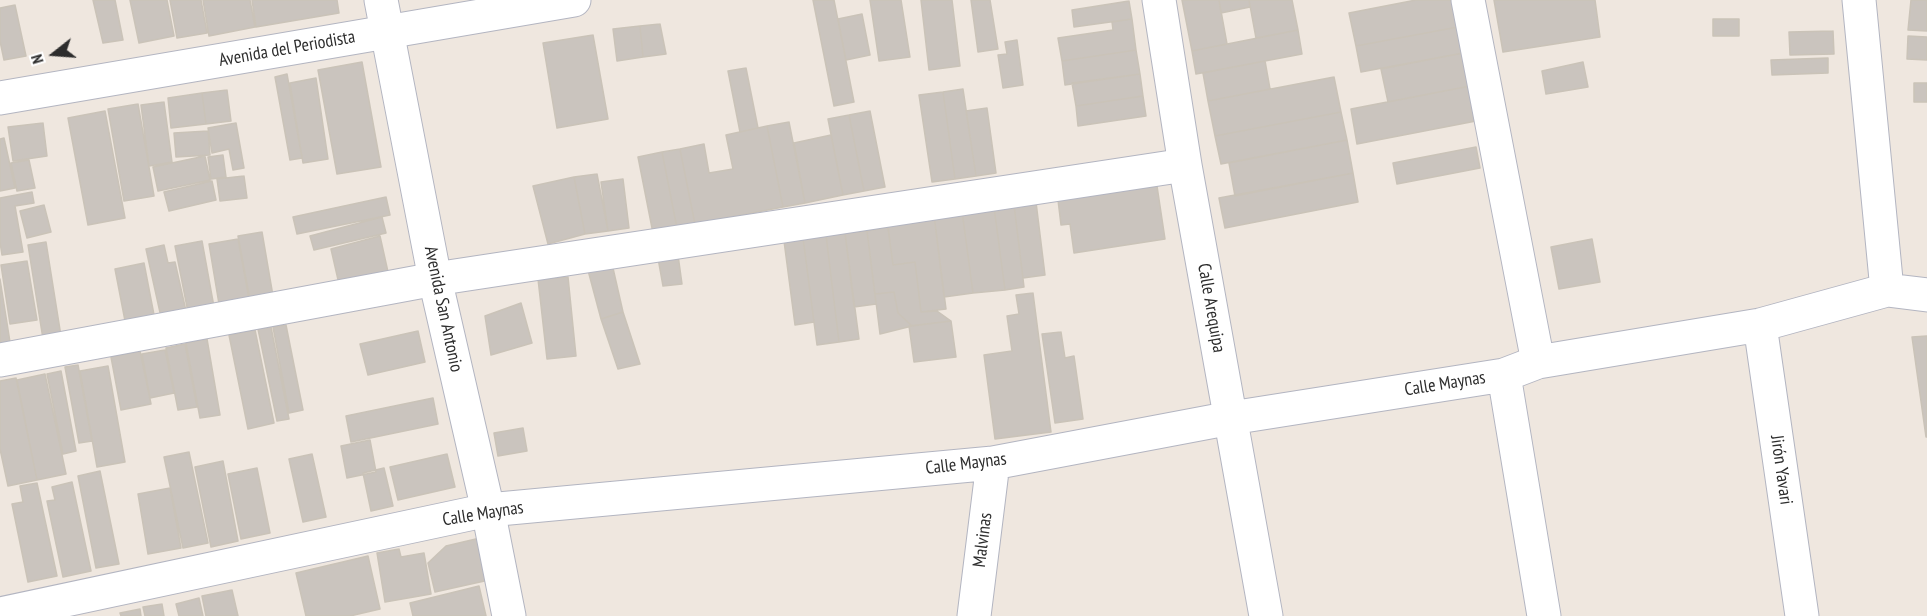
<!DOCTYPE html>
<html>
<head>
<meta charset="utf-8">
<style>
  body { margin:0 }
  #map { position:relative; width:1927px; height:616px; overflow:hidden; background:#efe7df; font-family:"PT Sans Narrow",sans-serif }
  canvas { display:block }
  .north { position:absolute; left:24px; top:24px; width:60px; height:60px; -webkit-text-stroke:4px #fff; paint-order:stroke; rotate:253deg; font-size:16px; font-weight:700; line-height:24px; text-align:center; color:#2d2d2d }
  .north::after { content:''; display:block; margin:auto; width:21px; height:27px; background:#2d2d2d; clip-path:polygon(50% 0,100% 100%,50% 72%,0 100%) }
</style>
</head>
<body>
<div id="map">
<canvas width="1927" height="616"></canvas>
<div class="north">N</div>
</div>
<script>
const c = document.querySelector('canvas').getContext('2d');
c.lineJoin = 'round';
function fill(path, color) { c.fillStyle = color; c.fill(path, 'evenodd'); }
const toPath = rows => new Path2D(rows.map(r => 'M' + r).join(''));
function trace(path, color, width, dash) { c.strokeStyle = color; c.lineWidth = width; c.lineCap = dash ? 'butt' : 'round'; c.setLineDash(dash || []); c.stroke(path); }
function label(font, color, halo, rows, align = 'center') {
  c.font = font + ' "PT Sans Narrow",sans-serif'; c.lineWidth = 6; c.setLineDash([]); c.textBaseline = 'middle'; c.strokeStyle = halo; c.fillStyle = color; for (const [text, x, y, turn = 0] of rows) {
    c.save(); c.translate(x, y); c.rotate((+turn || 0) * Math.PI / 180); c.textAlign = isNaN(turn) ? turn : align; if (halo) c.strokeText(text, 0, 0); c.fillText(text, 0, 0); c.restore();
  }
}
const building = toPath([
  [93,0,115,0,123,40,103,43,93,0],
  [130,0,167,0,174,36,139,43,130,0],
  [170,0,201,0,207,33,177,38,170,0],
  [203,0,250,0,255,27,209,36,203,0],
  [252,0,337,0,339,13,256,27,252,0],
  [813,0,834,0,854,102,834,106,813,0],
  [870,0,901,0,910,57,879,61,870,0],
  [921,0,952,0,960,66,929,70,921,0],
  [971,0,990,0,998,49,978,52,971,0],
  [1182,0,1219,0,1227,44,1192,51,1182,0],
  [1219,0,1249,0,1250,7,1221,13,1219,0],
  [1249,0,1292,0,1298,30,1256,38,1249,0],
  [1416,0,1453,0,1458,27,1356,46,1349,13,1416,0],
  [1494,0,1595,0,1600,37,1503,52,1494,0],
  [1911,0,1927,0,1927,31,1908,30,1911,0],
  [1129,1,1132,19,1074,27,1072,10,1129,1],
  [15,5,26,56,4,60,0,41,0,8,15,5],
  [862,14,870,55,846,60,838,19,862,14],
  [1132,19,1136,50,1062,61,1058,38,1113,30,1112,22,1132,19],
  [1713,19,1739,19,1739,36,1713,36,1713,19],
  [660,24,666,54,643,57,640,26,660,24],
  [640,26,643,57,617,61,613,29,640,26],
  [1458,27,1463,53,1361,72,1356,46,1458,27],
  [1298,30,1302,54,1196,74,1192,51,1298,30],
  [1833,31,1834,54,1790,55,1789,32,1833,31],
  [593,35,608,119,557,128,543,43,593,35],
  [1908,36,1927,37,1927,60,1907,59,1908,36],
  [1017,40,1023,85,1003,88,998,55,1007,54,1005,42,1017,40],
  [1136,50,1140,74,1065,85,1062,61,1136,50],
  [1463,53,1470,86,1388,102,1381,69,1463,53],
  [1828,58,1828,73,1772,75,1771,60,1828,58],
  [1265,61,1270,89,1208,101,1203,73,1265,61],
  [362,62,381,167,337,174,318,70,362,62],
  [1583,62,1588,87,1546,94,1542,71,1583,62],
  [746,68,758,128,740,132,728,71,746,68],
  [287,74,302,158,290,160,275,77,287,74],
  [1140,74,1143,96,1076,106,1072,83,1140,74],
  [1334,77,1341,112,1215,136,1208,101,1334,77],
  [316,78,328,159,303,163,290,83,316,78],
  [1914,83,1927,83,1927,102,1914,102,1914,83],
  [1470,86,1476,121,1357,144,1351,109,1470,86],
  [963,89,976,176,955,179,943,92,963,89],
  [227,90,231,121,206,124,202,93,227,90],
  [943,92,955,179,932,182,919,95,943,92],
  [202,93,206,124,171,128,168,98,202,93],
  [1143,96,1146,116,1078,126,1076,106,1143,96],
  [164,102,172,162,149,166,141,105,164,102],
  [138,104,154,196,124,201,108,109,138,104],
  [987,108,996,173,976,176,966,111,987,108],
  [105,111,125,218,88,225,68,118,105,111],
  [870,111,885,187,864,191,849,115,870,111],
  [1341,112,1347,140,1221,164,1215,136,1341,112],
  [849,115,864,191,843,195,828,119,849,115],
  [789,122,805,203,783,207,767,126,789,122],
  [43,123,47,156,13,161,8,127,43,123],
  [236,123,244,168,233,170,229,149,212,153,208,128,236,123],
  [767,126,783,207,695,224,680,149,704,144,709,173,733,169,726,135,767,126],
  [208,131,210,155,176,157,174,133,208,131],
  [831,135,843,195,805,203,794,143,831,135],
  [4,138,15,188,0,191,0,139,4,138],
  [1347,140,1353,173,1235,196,1229,163,1347,140],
  [1476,147,1480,168,1397,184,1393,163,1476,147],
  [680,149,695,224,677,228,662,152,680,149],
  [662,152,677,228,653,233,638,157,662,152],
  [223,155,226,177,211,179,208,157,223,155],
  [205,156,210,180,158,191,153,167,205,156],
  [29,160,35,188,17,191,11,163,29,160],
  [1353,173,1358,202,1225,228,1219,198,1353,173],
  [597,174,608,231,585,234,574,177,597,174],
  [244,176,247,198,220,201,217,179,244,176],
  [574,177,585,234,548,244,533,186,574,177],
  [623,179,629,228,608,231,601,182,623,179],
  [212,181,216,200,169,211,164,192,212,181],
  [1157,186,1165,239,1074,253,1070,224,1061,225,1058,200,1157,186],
  [32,192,34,203,15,206,23,252,2,255,0,242,0,198,32,192],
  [386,197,390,215,297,234,293,217,386,197],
  [1036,202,1045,275,1023,278,1014,205,1036,202],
  [44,205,51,232,27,238,20,211,44,205],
  [1014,205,1024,287,1005,290,994,207,1014,205],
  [994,207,1005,290,973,293,962,211,994,207],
  [962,211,973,293,944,297,934,215,962,211],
  [934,215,946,309,921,312,915,262,893,265,887,221,934,215],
  [382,217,386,233,314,250,310,236,382,217],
  [888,227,893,265,915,262,921,312,937,311,951,321,912,326,898,313,894,292,875,294,867,231,888,227],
  [867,231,876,304,854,307,845,233,867,231],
  [262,232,273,296,250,300,238,236,262,232],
  [845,233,859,339,839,342,826,235,845,233],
  [826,235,839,342,817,345,803,238,826,235],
  [380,236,388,272,339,284,331,249,380,236],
  [803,238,814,322,795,325,784,241,803,238],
  [238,239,249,299,219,304,209,244,238,239],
  [1592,239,1600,282,1559,289,1551,247,1592,239],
  [202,241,214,307,188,312,175,246,202,241],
  [46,242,61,336,43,339,28,245,46,242],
  [164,245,168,263,175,262,186,311,161,317,146,249,164,245],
  [610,255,623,312,601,319,585,259,610,255],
  [678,255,682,284,663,286,658,258,678,255],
  [27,261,37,320,10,324,1,265,27,261],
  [144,263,155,320,126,326,115,269,144,263],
  [568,277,576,356,547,359,538,279,568,277],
  [0,279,10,342,0,344,0,279],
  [894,292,898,313,912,326,880,334,875,294,894,292],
  [1033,293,1051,432,995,439,984,355,1012,351,1007,316,1019,314,1016,295,1033,293],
  [521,303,532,343,491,355,485,316,521,303],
  [623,312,640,364,618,369,601,319,623,312],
  [951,321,956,357,914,362,909,326,951,321],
  [286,325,303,410,289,413,273,327,286,325],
  [271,327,289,419,277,421,258,329,271,327],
  [255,330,274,423,248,429,229,335,255,330],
  [418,331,425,362,368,375,360,344,418,331],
  [1061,332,1065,358,1074,356,1083,419,1055,423,1042,334,1061,332],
  [1927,336,1927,437,1926,437,1912,337,1927,336],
  [207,339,220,415,200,418,186,343,207,339],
  [185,344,197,407,178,410,166,348,185,344],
  [165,350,174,393,150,398,142,354,165,350],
  [140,351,151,404,121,410,111,357,140,351],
  [78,365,92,441,79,443,65,367,78,365],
  [108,366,125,462,97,467,80,371,108,366],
  [61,371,76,451,63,454,47,374,61,371],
  [45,374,66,474,37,480,17,380,45,374],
  [16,378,37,480,8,486,0,449,0,381,16,378],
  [433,398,438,424,351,442,346,416,433,398],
  [523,428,527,451,498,456,494,433,523,428],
  [370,440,376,472,347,478,341,446,370,440],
  [189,452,208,543,183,548,164,457,189,452],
  [312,454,326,517,303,522,289,459,312,454],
  [447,454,455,487,398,500,390,467,447,454],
  [223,461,238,541,211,547,195,467,223,461],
  [257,468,270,533,241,539,228,474,257,468],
  [384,468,393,506,371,511,363,473,384,468],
  [100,471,119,564,96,568,78,476,100,471],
  [72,482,91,571,63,577,47,501,55,500,52,487,72,482],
  [37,483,57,576,28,582,12,504,23,502,20,486,37,483],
  [170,488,181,548,148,554,138,494,170,488],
  [480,538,489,580,435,592,428,563,446,546,480,538],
  [399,549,401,557,424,553,431,594,385,602,377,553,399,549],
  [368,556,380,609,350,616,306,616,296,573,368,556],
  [479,586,486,616,413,616,410,603,479,586],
  [232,590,238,616,206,616,202,596,232,590],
  [199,598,203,616,179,616,176,604,199,598],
  [162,604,164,616,145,616,143,607,162,604],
  [140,609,141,616,121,616,120,613,140,609]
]);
const minor = toPath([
  [1159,0,1185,165,1266,616],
  [1468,0,1538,362],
  [1859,0,1887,290],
  [0,98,574,0],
  [1760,325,1802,616],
  [0,360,435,279,1185,165],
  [1504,375,1544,616],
  [0,614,488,510,993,463,1231,418,1504,375,1538,362,1760,325,1887,290,1927,295],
  [974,616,993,463]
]);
const secondary = toPath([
  [381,0,435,279,488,510,509,616]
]);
const streetNames = [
  ["Avenida del Periodista",287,49,-10],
  ["Calle Arequipa",1211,308,80],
  ["Avenida San Antonio",443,309,78],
  ["Calle Maynas",1445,384,-9],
  ["Calle Maynas",966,464,-7],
  ["Jirón Yavari",1781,470,82],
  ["Calle Maynas",483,514,-9],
  ["Malvinas",983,540,-83]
];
fill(building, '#cac4be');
trace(building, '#cac3b8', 1.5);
trace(minor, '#b3b5c1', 35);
trace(secondary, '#b3b5c1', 35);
trace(minor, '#fff', 33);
trace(secondary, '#fff', 33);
label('18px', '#2d2d2d', '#fff', streetNames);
</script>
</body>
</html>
